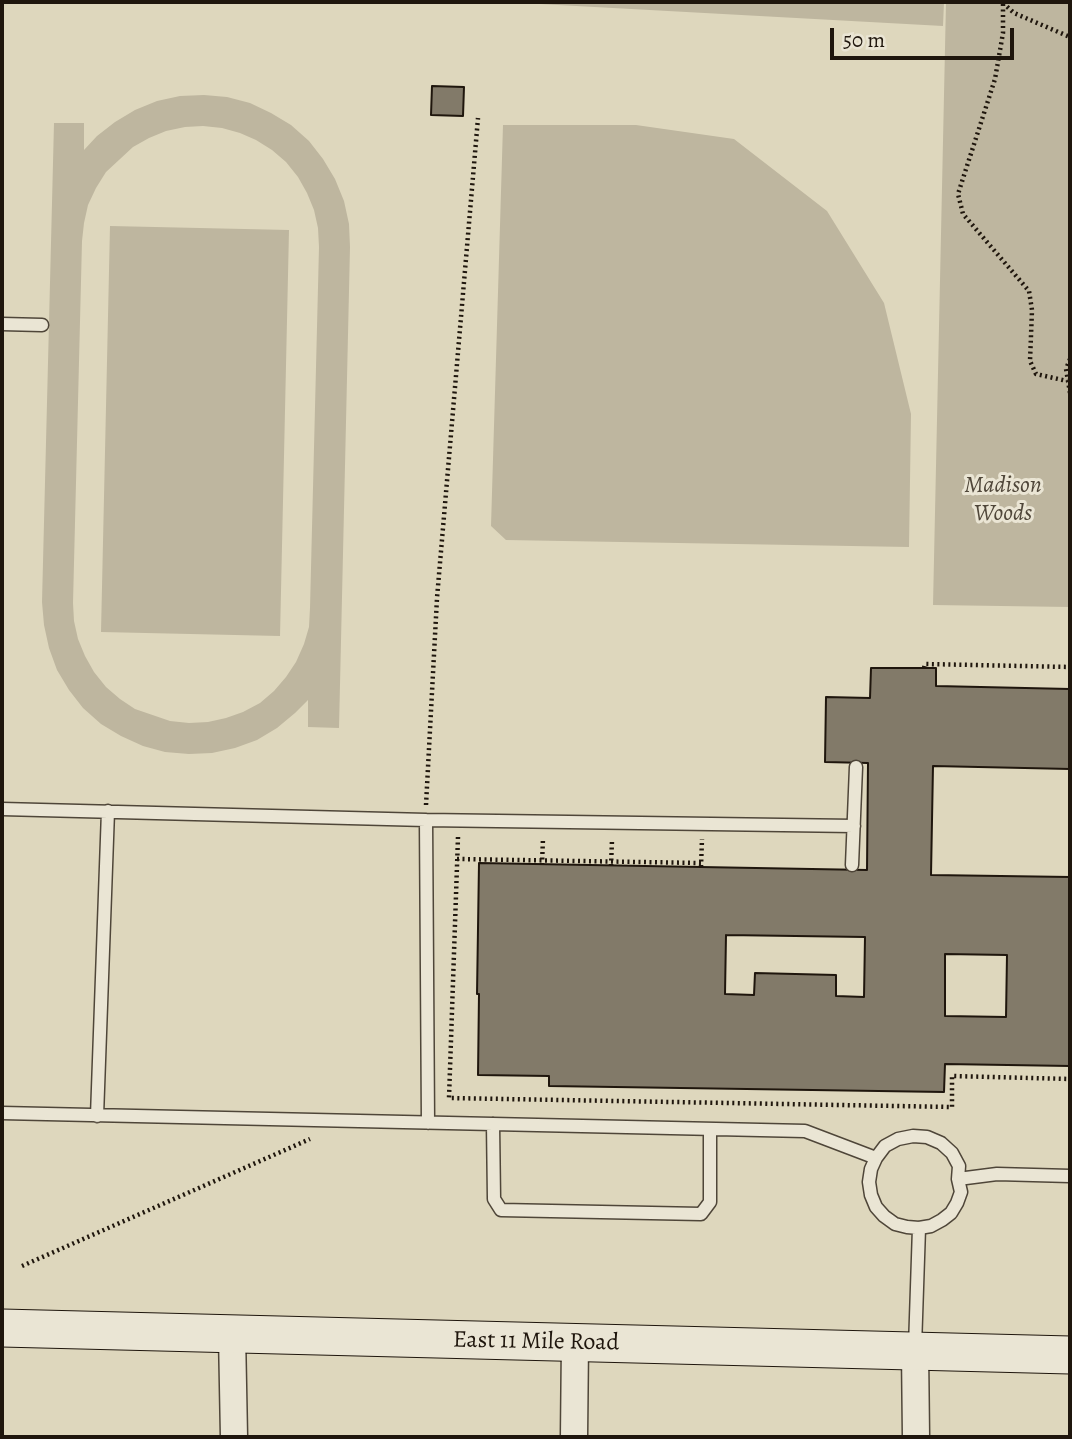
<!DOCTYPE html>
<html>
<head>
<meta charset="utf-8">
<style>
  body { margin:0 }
  #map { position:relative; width:1072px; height:1439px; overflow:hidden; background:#ded7bd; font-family:Alegreya,serif }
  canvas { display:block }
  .frame { position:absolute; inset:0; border:4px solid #1f160d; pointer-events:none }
  .scale { position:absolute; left:830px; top:28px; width:184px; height:32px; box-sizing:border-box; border:4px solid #1f160d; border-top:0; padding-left:9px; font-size:21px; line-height:24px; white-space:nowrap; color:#1f160d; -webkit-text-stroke:5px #eae5d4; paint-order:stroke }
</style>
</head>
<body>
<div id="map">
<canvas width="1072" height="1439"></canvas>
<div class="frame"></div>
<div class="scale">50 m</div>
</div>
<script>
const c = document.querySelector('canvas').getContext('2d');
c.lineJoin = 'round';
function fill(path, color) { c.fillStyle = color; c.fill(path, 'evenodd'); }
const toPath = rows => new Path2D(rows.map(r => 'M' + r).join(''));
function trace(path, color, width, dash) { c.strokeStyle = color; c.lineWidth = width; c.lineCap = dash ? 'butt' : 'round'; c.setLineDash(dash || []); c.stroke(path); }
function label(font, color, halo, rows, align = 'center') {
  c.font = font + ' Alegreya,serif'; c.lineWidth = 6; c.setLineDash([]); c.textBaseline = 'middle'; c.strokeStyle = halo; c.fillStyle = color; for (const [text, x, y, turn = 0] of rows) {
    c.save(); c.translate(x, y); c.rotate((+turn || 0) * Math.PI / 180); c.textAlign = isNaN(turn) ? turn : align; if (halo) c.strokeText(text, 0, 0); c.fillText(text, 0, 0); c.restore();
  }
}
const green = toPath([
  [502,2,944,2,943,26,503,2],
  [946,2,1070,2,1070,607,933,605],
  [204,95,227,97,250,103,271,113,291,125,309,141,323,159,335,179,344,201,349,224,350,247,339,728,308,727,308,700,295,713,277,728,257,740,235,748,212,753,189,754,165,752,143,746,121,736,101,724,83,708,69,690,57,670,49,648,44,625,42,602,54,123,84,123,84,150,97,136,115,122,135,110,157,101,180,96],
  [203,126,222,128,240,133,256,140,272,150,286,162,298,177,307,193,314,210,318,228,319,247,310,608,309,627,304,644,296,662,286,677,274,691,260,703,243,712,226,718,208,722,189,723,170,721,135,709,120,699,106,687,94,672,85,656,78,639,74,621,73,603,82,241,84,223,88,205,96,188,106,172,133,147,149,138,166,131,185,127],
  [503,125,636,125,734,139,827,211,884,303,911,414,909,547,506,540,491,526],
  [110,226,289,230,280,636,101,632]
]);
const building = toPath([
  [432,86,464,87,463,116,431,115,432,86],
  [871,668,936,668,936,686,1070,689,1070,769,933,766,931,875,1070,877,1070,1066,945,1064,944,1092,549,1086,549,1076,478,1075,479,994,477,994,479,863,867,870,868,763,825,762,826,697,870,698,871,668],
  [726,935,865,937,864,997,836,996,836,975,755,973,754,995,725,994,726,935],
  [945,954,1007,955,1006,1017,945,1016,945,954]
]);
const path = toPath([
  [1003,3,1014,13,1070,37],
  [1003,4,1003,33,995,79,958,194,963,214,1029,291,1032,310,1030,361,1036,374,1067,381],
  [1070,359,1066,369,1070,393],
  [924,668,925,664,1070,667],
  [426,805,437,598,478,118],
  [458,837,449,1098,952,1107,952,1076,1070,1079],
  [457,859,701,863],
  [542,865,543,838],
  [611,866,612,840],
  [701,867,702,839],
  [22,1266,310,1139]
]);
const service = toPath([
  [2,324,42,325],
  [2,809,426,820,428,1123],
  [426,820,854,826],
  [852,865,856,767],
  [2,1113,805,1131,876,1158],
  [97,1116,108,811],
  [493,1124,494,1199,501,1210,701,1214,710,1202,710,1129],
  [913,1136,927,1137,941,1143,952,1153,959,1166,958,1179,961,1192,957,1203,951,1213,942,1220,931,1226,919,1228,907,1227,895,1224,884,1216,876,1207,871,1195,869,1182,871,1169,876,1158,885,1146,898,1139,913,1136],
  [958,1179,997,1174,1070,1176],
  [915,1347,919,1228]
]);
const minor = toPath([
  [232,1334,234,1437],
  [915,1351,916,1437],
  [574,1437,575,1342]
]);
const secondary = toPath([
  [2,1328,1070,1355]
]);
const parkNames = [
  ["Madison",1003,486],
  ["Woods",1003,514]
];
const streetNames = [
  ["East 11 Mile Road",536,1342,1]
];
fill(green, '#beb69f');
fill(building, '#827a69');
trace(building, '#1f160d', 2);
trace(service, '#4f4639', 15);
trace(minor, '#4f4639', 29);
trace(secondary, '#1f160d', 39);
trace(path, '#1f160d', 4.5, [2, 3.5]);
trace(service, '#eae5d4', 12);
trace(minor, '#eae5d4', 26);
trace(secondary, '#eae5d4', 37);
label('italic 24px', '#4f4639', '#eae5d4', parkNames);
label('24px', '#1f160d', '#eae5d4', streetNames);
</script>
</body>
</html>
